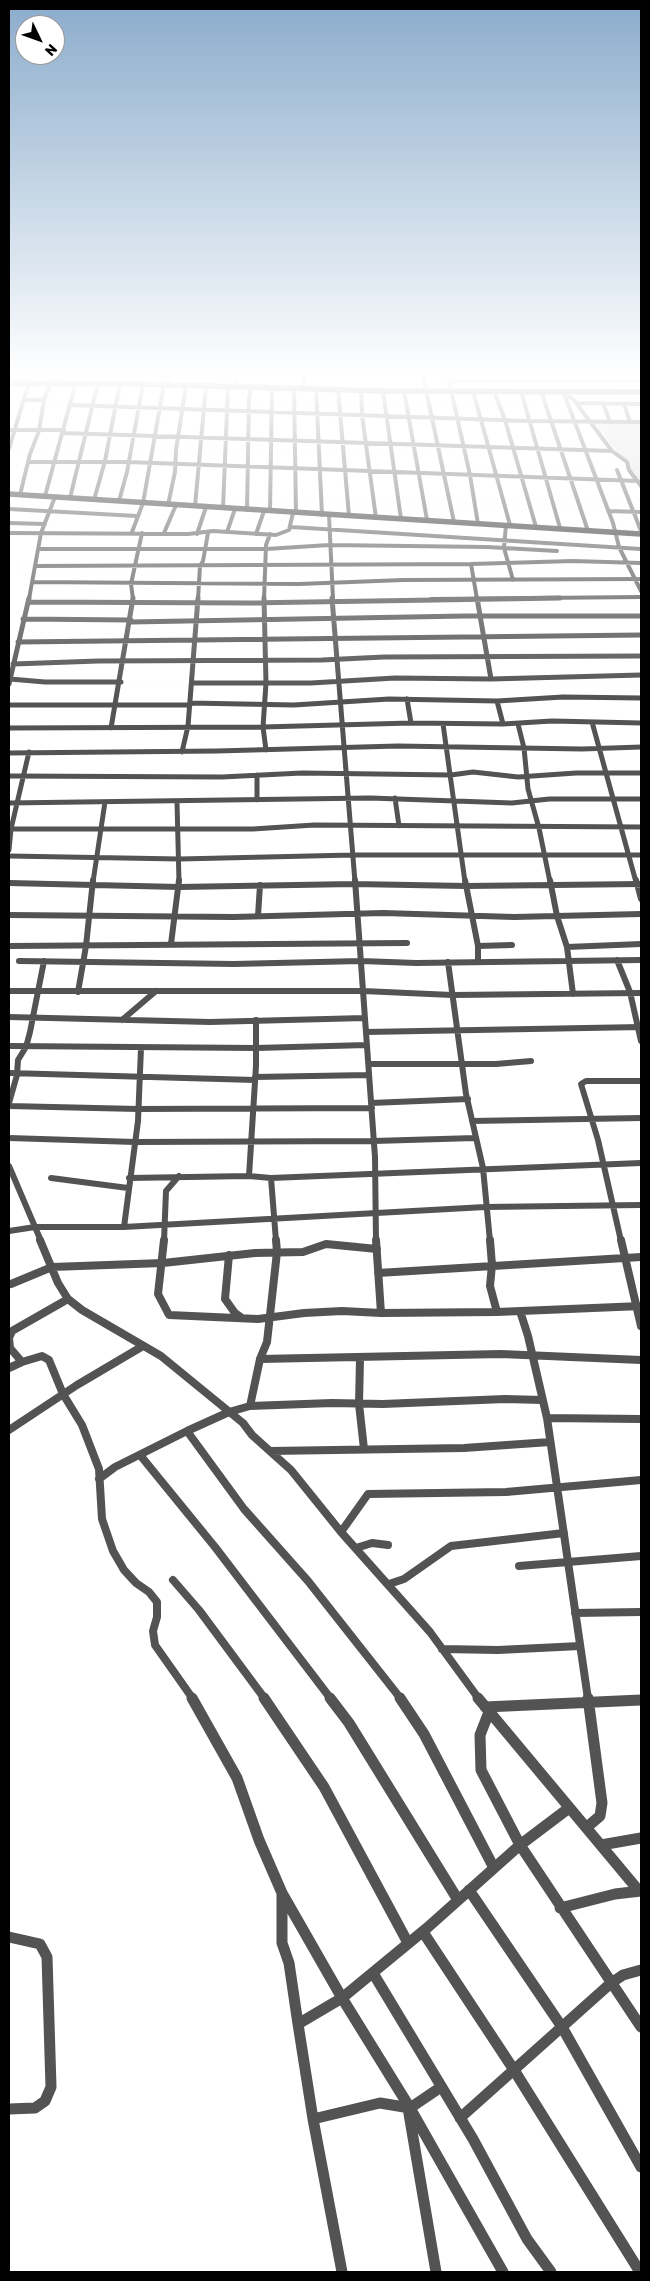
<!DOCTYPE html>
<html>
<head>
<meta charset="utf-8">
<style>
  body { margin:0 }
  #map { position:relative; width:650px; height:2281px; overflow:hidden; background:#fff; font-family:Rubik,sans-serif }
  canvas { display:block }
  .frame { position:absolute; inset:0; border:10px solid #000; pointer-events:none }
  .north { position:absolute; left:15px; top:15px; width:50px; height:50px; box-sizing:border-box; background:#fff; border:1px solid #999; border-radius:50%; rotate:132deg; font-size:14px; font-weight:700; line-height:20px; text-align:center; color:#000 }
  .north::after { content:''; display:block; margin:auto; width:18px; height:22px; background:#000; clip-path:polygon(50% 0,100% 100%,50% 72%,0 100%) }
</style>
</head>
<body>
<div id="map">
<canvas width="650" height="2281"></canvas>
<div class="frame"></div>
<div class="north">N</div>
</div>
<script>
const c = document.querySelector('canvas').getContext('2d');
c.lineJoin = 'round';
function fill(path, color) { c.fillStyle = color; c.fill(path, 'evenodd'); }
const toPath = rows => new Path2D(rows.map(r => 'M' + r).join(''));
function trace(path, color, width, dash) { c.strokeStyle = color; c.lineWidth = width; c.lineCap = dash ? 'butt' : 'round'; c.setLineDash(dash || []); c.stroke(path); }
const green = toPath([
  [594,422,641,423,641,483]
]);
const streetFar4 = toPath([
  [423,376,454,522],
  [448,377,470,475,478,524],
  [449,381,641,381],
  [167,384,169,376],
  [236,387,237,376],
  [294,388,296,513],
  [302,388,305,376],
  [316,388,322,515],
  [338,389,349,516],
  [361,390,362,415,376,518],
  [383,391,401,519],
  [404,391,427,520],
  [473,391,510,525],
  [494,391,505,420,536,527],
  [521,391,560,528],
  [541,391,588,531],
  [563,391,613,523,619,547,641,591],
  [563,393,573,399,612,451,627,462,629,470,641,486],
  [24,400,44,400],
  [576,403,641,404],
  [603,403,610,422],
  [624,404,630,422],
  [71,405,528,421,641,422],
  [9,430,64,430],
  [63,433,612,451],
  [9,449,29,382],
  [28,462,128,462,638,481],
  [617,470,641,531],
  [20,495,30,454,39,431,44,400,51,382],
  [45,496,76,382],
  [70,498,98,383],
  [94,500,105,461,120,383],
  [119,501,127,472,143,384],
  [168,505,175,472,176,450,186,385],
  [195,506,206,386],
  [223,508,228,387],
  [9,509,137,516],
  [247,510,249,398,251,387],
  [270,511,272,387],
  [608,511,641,512],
  [329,515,333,599],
  [9,523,45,524],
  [506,525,504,548,513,580],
  [291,527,641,549],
  [132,532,143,503,164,384],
  [227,532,235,509],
  [9,533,188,534,213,531,276,535,289,530,293,513],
  [164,533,176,505],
  [197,534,206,507],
  [256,534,264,511],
  [38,549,266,549,329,545,487,547,557,551],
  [471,564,477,599],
  [35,566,471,564,573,561,641,563],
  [32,582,299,584,403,580,641,579],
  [29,599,41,533,55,497],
  [133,599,131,584,142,533],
  [198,599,200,566,203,561,208,533],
  [264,599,266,545,270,534],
  [431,599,641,597]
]);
const streetFar3 = toPath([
  [264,598,266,683,263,727,266,750],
  [332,598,355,882],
  [477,598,491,679],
  [28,602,247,603,560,598],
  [23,619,131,620],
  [130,622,465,616,641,616],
  [18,642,641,635],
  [13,664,98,661,322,660,384,657,641,656],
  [10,679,45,682,121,682],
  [192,683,311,683,395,678,491,679,641,675],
  [9,684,29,598],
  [407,699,411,723],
  [497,701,503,724],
  [190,703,294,705,389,699,497,701,563,697,641,698],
  [9,705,190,705],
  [592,722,636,882],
  [443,724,465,882],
  [518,724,524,748,528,789,539,828,550,882],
  [9,728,263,727,411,723,503,724,552,721,641,723],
  [111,728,133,598],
  [182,752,188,726,198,598],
  [9,753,217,751,398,746,582,749,641,747],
  [257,775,257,800],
  [9,776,222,777,302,773,451,775,473,772,518,777,576,773,641,773],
  [395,798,399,826],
  [177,802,179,882],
  [9,803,370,798,512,803,549,799,641,799],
  [9,829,253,829,314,825,641,827],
  [9,850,11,829,29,752],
  [9,856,180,859,353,855,641,855],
  [93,882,105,802]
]);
const streetFar2 = toPath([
  [355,880,375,1157,376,1241],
  [465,880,478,946,478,961],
  [550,880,557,916,567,947,573,994],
  [636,880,641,899],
  [9,883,179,887,354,884,466,886,641,884],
  [9,915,234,917,383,913,514,917,641,914],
  [258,916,260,885],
  [171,944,179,880],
  [9,946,407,943],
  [478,946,512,945],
  [567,947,641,944],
  [617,960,630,992,641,1041],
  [19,961,234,964,361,961,416,963,641,960],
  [448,962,466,1094,483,1168,490,1241],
  [9,991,363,991,452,995,641,993],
  [78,992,86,946,93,880],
  [9,1017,210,1022,365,1018],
  [122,1020,156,991],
  [256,1020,256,1066,249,1176,271,1178,641,1163],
  [366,1032,641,1027],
  [9,1046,256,1048,367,1045],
  [369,1064,496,1064,531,1061],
  [9,1073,255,1080],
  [255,1077,369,1075],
  [9,1103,17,1075,18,1060,26,1047,30,1032,44,961],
  [371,1103,468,1099],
  [9,1106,138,1109,372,1108],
  [472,1121,641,1118],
  [9,1138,135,1142,374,1141,475,1138],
  [9,1166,41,1241],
  [51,1178,128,1188],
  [129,1178,249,1176],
  [271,1178,276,1241],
  [124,1227,138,1121,141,1048],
  [9,1231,35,1227,124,1227,485,1207,641,1205],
  [164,1241,166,1191,179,1176],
  [621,1241,598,1140,581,1084,586,1081,641,1081]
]);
const streetFar1 = toPath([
  [40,1240,58,1283,68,1299,82,1310,161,1356,243,1423,252,1435,291,1470,341,1532,430,1632,479,1699],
  [164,1240,158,1294,169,1315,258,1319,304,1313,342,1311,381,1313,497,1312,641,1306],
  [376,1240,381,1313],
  [490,1240,492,1265,490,1286,497,1312],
  [621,1240,641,1326],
  [229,1255,225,1299,235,1313,242,1318],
  [378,1273,641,1257],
  [11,1284,52,1267,163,1263,255,1253,303,1252,326,1244,377,1249],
  [68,1299,12,1331,9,1338,10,1348,22,1362,42,1356,49,1360,63,1394,82,1425,99,1469,102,1519,113,1551,124,1570,136,1583,149,1592,157,1602,157,1617,153,1631,155,1645,193,1699],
  [520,1311,528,1336,547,1418,588,1699],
  [260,1359,501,1354,641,1360],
  [360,1359,359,1404,364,1449],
  [9,1368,22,1362],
  [250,1406,332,1403,383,1404,505,1399,542,1400],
  [547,1418,641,1419],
  [9,1430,77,1385,143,1346],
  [187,1431,244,1509,308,1581,401,1699],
  [270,1451,464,1448,550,1442],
  [140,1455,215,1547,331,1699],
  [99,1479,115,1467,187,1431,229,1412,250,1406,260,1359,267,1342,277,1252,276,1240],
  [341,1532,368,1494,506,1492,641,1480],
  [356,1548,372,1543,388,1545],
  [519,1566,641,1556],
  [173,1580,199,1610,265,1699],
  [389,1584,404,1579,451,1546,564,1533],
  [575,1613,641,1612],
  [442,1649,498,1650,580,1646]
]);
const street = toPath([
  [192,1698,237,1778,259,1840,282,1893,342,1998,410,2108,503,2272],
  [264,1698,324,1787,408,1943],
  [330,1698,349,1723,458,1900],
  [400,1698,424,1734,494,1868],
  [478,1698,639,1891],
  [485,1707,641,1700],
  [489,1712,480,1735,481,1770,520,1845,641,2027],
  [587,1827,600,1816,602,1803,588,1698],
  [601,1845,641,1838],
  [469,1890,562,2027,641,2167],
  [282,1894,282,1943,289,1963,298,2024,342,1998,427,1928,520,1845,569,1808],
  [560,1908,615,1894,641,1891],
  [423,1932,514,2070,640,2272],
  [9,1937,40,1944,47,1957,51,2087,45,2101,35,2108,9,2109],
  [373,1973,473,2139,527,2239,551,2272],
  [298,2024,313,2119,342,2272],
  [408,2108,436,2272],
  [460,2118,611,1983,623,1975,641,1970],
  [313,2119,380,2103,410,2108,441,2087]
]);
const secondary = toPath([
  [9,383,143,384,383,391,641,392],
  [9,494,641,534]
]);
fill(green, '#dadada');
trace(streetFar4, '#535353', 4);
trace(streetFar3, '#535353', 5);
trace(streetFar2, '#535353', 6);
trace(streetFar1, '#535353', 8);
trace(street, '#535353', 11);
trace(secondary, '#202020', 5.5);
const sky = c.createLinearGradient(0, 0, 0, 696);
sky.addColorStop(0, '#8baccc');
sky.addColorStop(0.54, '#fff');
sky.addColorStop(1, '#ffffff00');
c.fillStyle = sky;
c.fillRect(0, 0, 650, 696);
</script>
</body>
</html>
